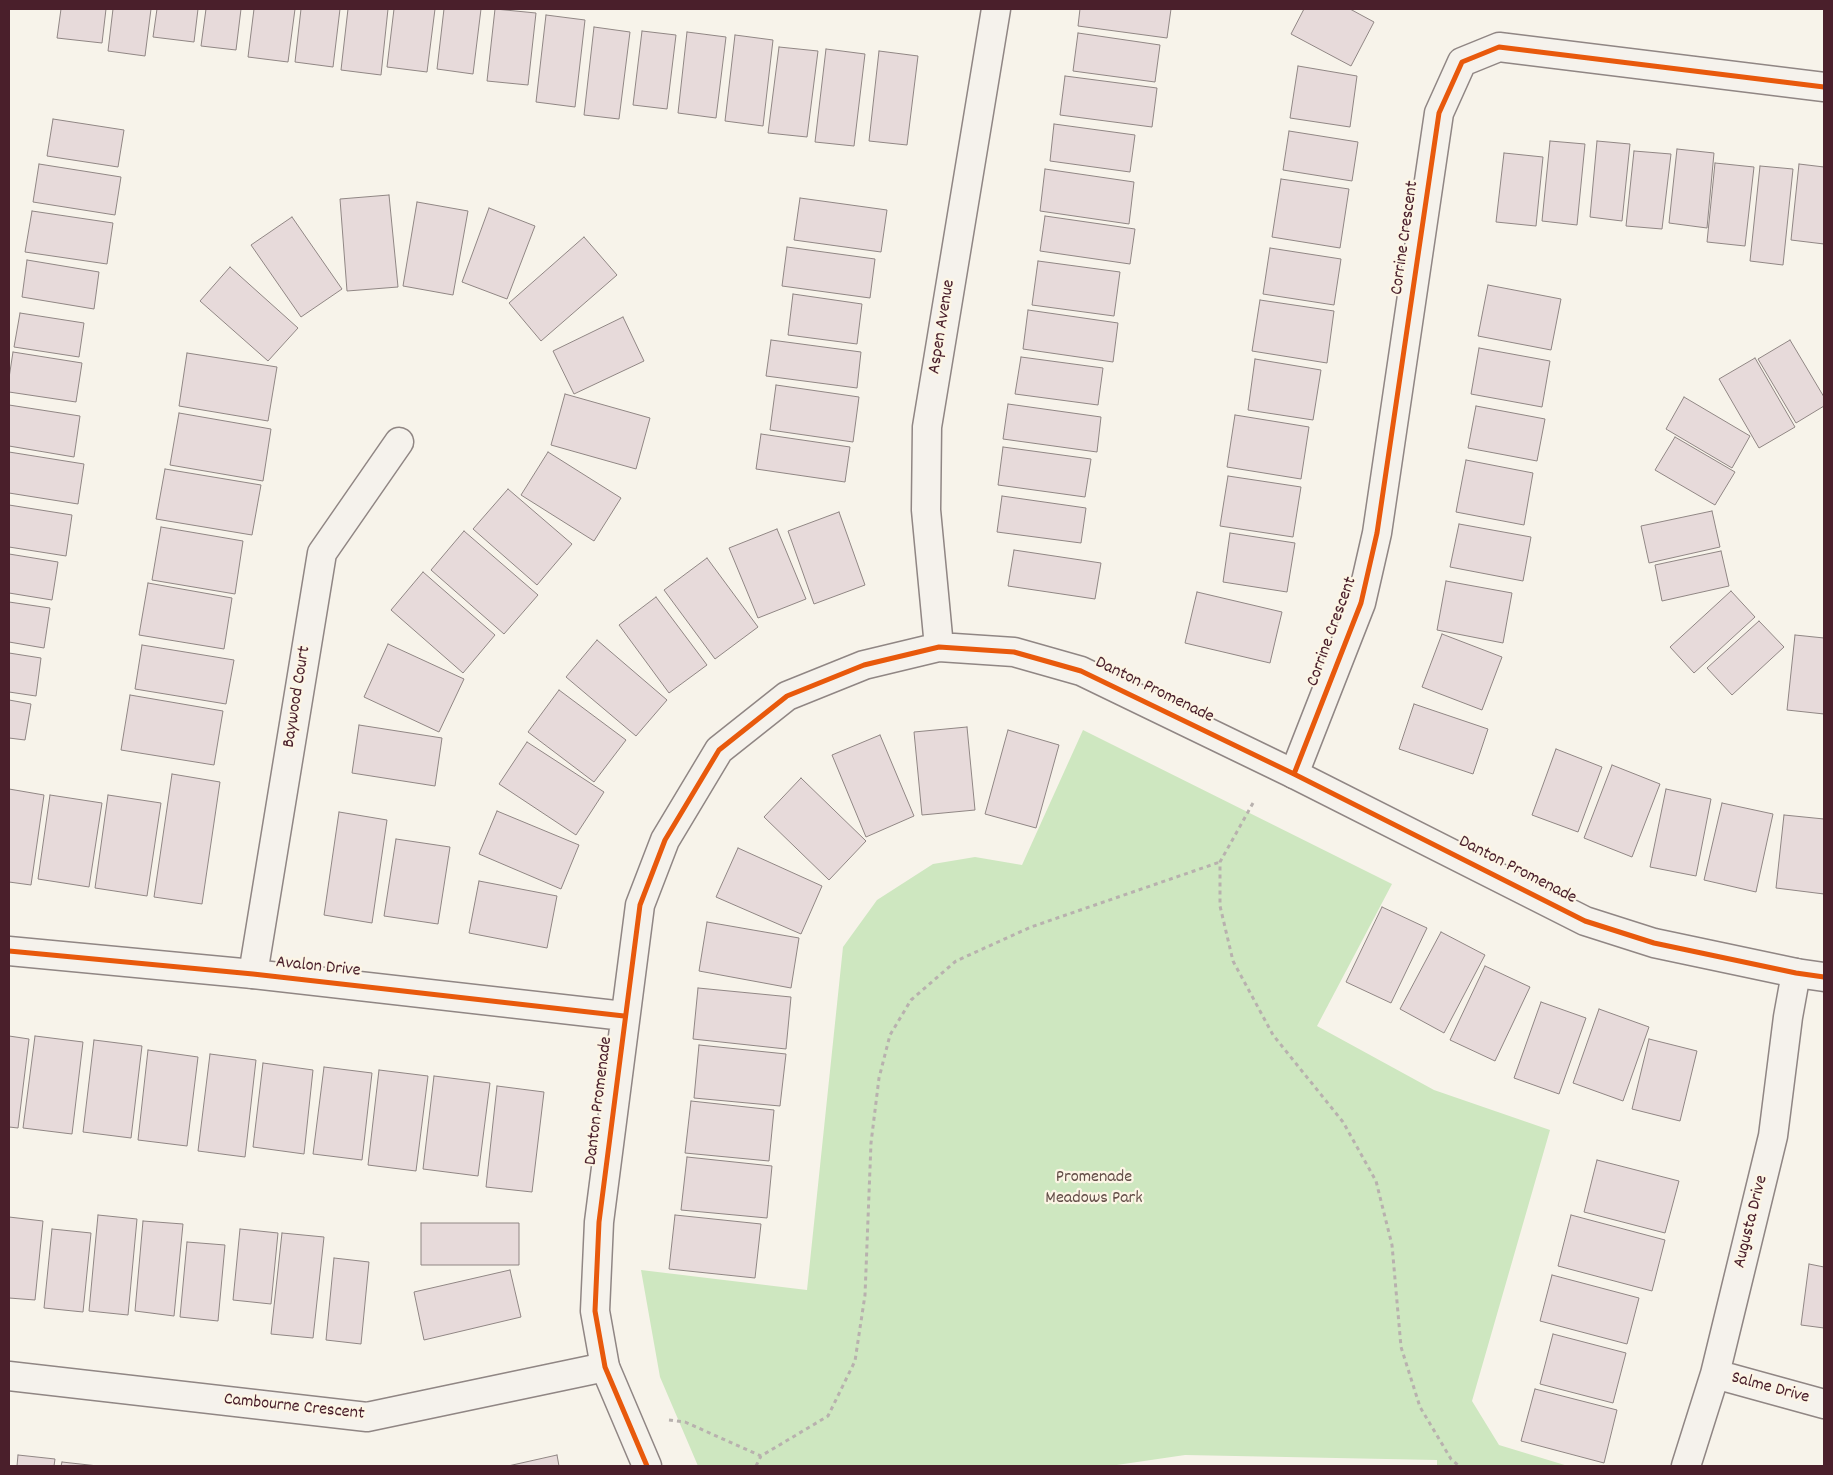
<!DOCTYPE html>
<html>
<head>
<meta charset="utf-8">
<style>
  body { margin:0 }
  #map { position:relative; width:1833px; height:1475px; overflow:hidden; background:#f7f3ea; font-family:Dekko,sans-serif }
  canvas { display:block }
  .frame { position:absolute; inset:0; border:10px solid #4a1f2b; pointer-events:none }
</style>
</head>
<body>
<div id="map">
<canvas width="1833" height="1475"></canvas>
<div class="frame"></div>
</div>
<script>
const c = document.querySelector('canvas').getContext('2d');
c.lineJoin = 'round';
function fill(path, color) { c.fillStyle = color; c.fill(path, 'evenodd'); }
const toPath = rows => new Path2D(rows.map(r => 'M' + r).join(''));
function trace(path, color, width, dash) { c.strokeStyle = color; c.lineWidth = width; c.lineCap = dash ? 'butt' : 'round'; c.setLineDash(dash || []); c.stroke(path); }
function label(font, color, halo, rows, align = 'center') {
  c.font = font + ' Dekko,sans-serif'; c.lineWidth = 4.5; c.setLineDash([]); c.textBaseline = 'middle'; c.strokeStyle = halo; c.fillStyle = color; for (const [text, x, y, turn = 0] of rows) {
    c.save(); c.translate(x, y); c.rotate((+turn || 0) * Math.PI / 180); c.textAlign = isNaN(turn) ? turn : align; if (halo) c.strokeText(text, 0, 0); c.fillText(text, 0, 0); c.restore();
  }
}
const green = toPath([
  [1083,730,1392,884,1317,1026,1434,1090,1550,1130,1472,1401,1499,1445,1568,1466,1437,1466,1437,1460,1185,1455,1110,1466,698,1466,660,1377,641,1270,807,1290,843,947,877,900,933,864,975,857,1022,865]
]);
const building = toPath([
  [61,9,106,9,102,43,57,38,61,9],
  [113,9,151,9,145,56,108,51,113,9],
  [157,9,198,9,194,42,153,37,157,9],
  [206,9,241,9,236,50,201,46,206,9],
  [254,9,295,9,288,62,248,57,254,9],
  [301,9,340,9,333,67,295,62,301,9],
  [348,9,388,9,381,75,341,70,348,9],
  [394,9,435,9,427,72,387,67,394,9],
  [444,9,481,9,473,74,437,69,444,9],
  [495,9,536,13,528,85,487,81,495,9],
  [1080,9,1171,9,1167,38,1078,26,1080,9],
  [1304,9,1350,9,1374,22,1351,66,1291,34,1304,9],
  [546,15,585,20,575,107,536,102,546,15],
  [594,27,630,32,619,119,584,115,594,27],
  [642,31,676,35,667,109,633,105,642,31],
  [687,32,726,37,716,118,678,113,687,32],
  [1078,33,1160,45,1155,82,1073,71,1078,33],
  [735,35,773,40,763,126,725,121,735,35],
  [779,47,818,51,807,137,768,133,779,47],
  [826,49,865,54,854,146,815,142,826,49],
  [879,51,918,56,907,145,869,141,879,51],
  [1298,66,1357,76,1350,127,1290,118,1298,66],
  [1065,76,1157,88,1152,127,1060,115,1065,76],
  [53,119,124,130,118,167,47,156,53,119],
  [1054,124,1135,135,1130,172,1050,161,1054,124],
  [1289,131,1358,142,1352,181,1283,170,1289,131],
  [1550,141,1585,144,1577,225,1542,221,1550,141],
  [1597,141,1630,144,1622,221,1590,217,1597,141],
  [1677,149,1714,153,1707,228,1669,223,1677,149],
  [1634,151,1671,154,1662,229,1626,226,1634,151],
  [1504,153,1543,157,1536,226,1496,222,1504,153],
  [1715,163,1754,167,1745,246,1707,242,1715,163],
  [39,164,121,177,115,215,33,202,39,164],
  [1799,164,1824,167,1824,244,1791,240,1799,164],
  [1760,166,1793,169,1783,265,1750,261,1760,166],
  [1045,169,1134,182,1129,224,1040,211,1045,169],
  [1281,179,1349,189,1340,248,1272,237,1281,179],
  [389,195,398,287,347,291,340,199,389,195],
  [800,198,887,210,881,252,794,240,800,198],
  [417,202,468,211,453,295,403,286,417,202],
  [489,208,535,226,507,299,462,282,489,208],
  [32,211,113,223,107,264,25,252,32,211],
  [1045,216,1135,229,1130,264,1040,251,1045,216],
  [292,217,342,289,301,317,251,245,292,217],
  [584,237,617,275,541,341,509,303,584,237],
  [787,247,875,259,870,298,782,286,787,247],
  [1270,248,1341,259,1334,305,1263,294,1270,248],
  [27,260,99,272,94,309,22,297,27,260],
  [1038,261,1120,272,1114,316,1032,305,1038,261],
  [230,267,298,328,268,361,200,301,230,267],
  [1488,285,1561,299,1551,350,1478,336,1488,285],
  [793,294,862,304,857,344,788,335,793,294],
  [1260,300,1334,311,1327,363,1252,351,1260,300],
  [1028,310,1118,323,1113,362,1023,349,1028,310],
  [20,313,84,323,79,357,14,347,20,313],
  [623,317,644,361,574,394,553,351,623,317],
  [771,340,861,352,857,388,766,376,771,340],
  [1790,340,1824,397,1824,406,1796,423,1758,359,1790,340],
  [1479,348,1550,361,1542,407,1471,394,1479,348],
  [13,352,82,363,76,402,9,392,9,378,13,352],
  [187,353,277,367,268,421,179,406,187,353],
  [1021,357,1103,368,1098,405,1015,394,1021,357],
  [1755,358,1795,427,1759,448,1719,379,1755,358],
  [1255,359,1321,370,1313,420,1248,410,1255,359],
  [776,385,859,397,853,442,770,430,776,385],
  [565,394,650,418,636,469,551,445,565,394],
  [1684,397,1750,436,1732,468,1666,429,1684,397],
  [1008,404,1101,417,1097,452,1003,439,1008,404],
  [9,405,80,416,74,457,9,446,9,405],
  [1476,406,1545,419,1537,461,1468,448,1476,406],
  [179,413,271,429,263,481,170,465,179,413],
  [1235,415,1309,427,1301,479,1227,467,1235,415],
  [761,434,850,447,845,482,756,469,761,434],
  [1675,437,1735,472,1715,505,1655,470,1675,437],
  [1003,447,1091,459,1085,497,998,485,1003,447],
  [9,452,84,464,78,504,9,493,9,452],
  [548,452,621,498,594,541,521,495,548,452],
  [1466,460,1533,473,1524,525,1456,512,1466,460],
  [165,469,261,485,252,535,156,519,165,469],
  [1228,476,1301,487,1293,537,1220,526,1228,476],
  [508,489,572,544,537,585,473,529,508,489],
  [1002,496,1086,508,1081,543,997,532,1002,496],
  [9,505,72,515,66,556,9,547,9,505],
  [1712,511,1720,547,1649,563,1641,526,1712,511],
  [839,512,865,585,814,604,788,531,839,512],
  [1459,524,1531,537,1523,581,1450,567,1459,524],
  [161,527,243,541,235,594,152,580,161,527],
  [777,529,806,599,758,618,729,548,777,529],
  [464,531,538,595,504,634,431,570,464,531],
  [1230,533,1295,543,1287,592,1223,582,1230,533],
  [1014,550,1101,563,1095,599,1008,586,1014,550],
  [1721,551,1729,586,1662,601,1655,565,1721,551],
  [9,554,58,562,52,600,9,593,9,554],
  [707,558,758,627,715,659,664,590,707,558],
  [423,572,495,635,463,673,391,610,423,572],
  [1446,581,1512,593,1503,643,1437,630,1446,581],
  [148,583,232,598,224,649,139,635,148,583],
  [1731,591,1755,617,1694,673,1670,647,1731,591],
  [1197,592,1282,612,1270,663,1185,643,1197,592],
  [656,597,707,665,669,693,619,625,656,597],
  [9,602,50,608,44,648,9,642,9,602],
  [1759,621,1784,647,1732,695,1707,668,1759,621],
  [1442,634,1502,657,1482,710,1422,687,1442,634],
  [1795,635,1824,638,1824,714,1787,710,1795,635],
  [597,640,667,700,636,736,566,677,597,640],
  [388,644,464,679,439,732,364,697,388,644],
  [142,645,234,660,226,704,135,689,142,645],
  [9,653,41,658,36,696,9,692,9,653],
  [559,690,626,740,594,782,528,732,559,690],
  [130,695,223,711,214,765,121,750,130,695],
  [9,700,31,704,25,740,9,738,9,700],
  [1414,704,1488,729,1473,774,1399,749,1414,704],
  [359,725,442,738,435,786,352,773,359,725],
  [967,727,975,810,922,815,914,732,967,727],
  [1008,730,1059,745,1036,828,985,814,1008,730],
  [880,735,914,816,866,837,832,755,880,735],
  [527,742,604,792,576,835,499,784,527,742],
  [1556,749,1602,767,1578,832,1532,815,1556,749],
  [1612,765,1660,784,1632,857,1584,838,1612,765],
  [172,774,220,782,202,904,154,897,172,774],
  [801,778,866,841,829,880,764,817,801,778],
  [9,789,44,795,31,885,9,882,9,789],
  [1666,789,1711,799,1696,876,1650,867,1666,789],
  [50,795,102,803,89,887,38,879,50,795],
  [108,795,161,803,147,896,95,888,108,795],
  [1722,803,1773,814,1756,892,1704,880,1722,803],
  [497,811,579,845,561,889,479,854,497,811],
  [339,812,387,820,372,923,324,915,339,812],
  [1784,815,1824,819,1824,894,1776,888,1784,815],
  [396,839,450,847,438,924,384,916,396,839],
  [738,848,822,886,801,934,716,897,738,848],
  [479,881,557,896,547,948,469,933,479,881],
  [1382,907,1427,928,1391,1003,1346,982,1382,907],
  [707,922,799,938,791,988,699,971,707,922],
  [1441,932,1485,955,1444,1033,1400,1009,1441,932],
  [1485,966,1530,987,1495,1061,1450,1040,1485,966],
  [698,988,791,997,786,1049,693,1039,698,988],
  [1541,1002,1586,1018,1559,1094,1514,1078,1541,1002],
  [1599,1009,1649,1027,1623,1101,1573,1083,1599,1009],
  [9,1036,29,1039,18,1128,9,1127,9,1036],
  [35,1036,83,1042,72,1134,23,1128,35,1036],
  [1649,1039,1697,1051,1680,1121,1632,1109,1649,1039],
  [94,1040,142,1046,131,1138,83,1132,94,1040],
  [699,1045,786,1054,780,1106,694,1098,699,1045],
  [148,1050,198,1057,187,1146,138,1140,148,1050],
  [210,1054,256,1060,245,1157,198,1151,210,1054],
  [263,1063,313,1070,304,1154,253,1147,263,1063],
  [324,1067,372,1073,362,1160,313,1154,324,1067],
  [379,1070,428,1076,416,1171,368,1165,379,1070],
  [434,1076,490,1083,478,1176,423,1169,434,1076],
  [497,1086,544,1092,532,1192,486,1187,497,1086],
  [691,1101,774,1110,769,1161,685,1153,691,1101],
  [687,1157,772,1166,767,1218,681,1210,687,1157],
  [1597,1160,1679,1181,1665,1233,1584,1212,1597,1160],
  [98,1215,137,1219,128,1315,89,1311,98,1215],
  [675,1215,761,1224,755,1278,669,1269,675,1215],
  [1571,1215,1665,1240,1652,1291,1558,1266,1571,1215],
  [9,1217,43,1221,35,1300,9,1298,9,1217],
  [143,1221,183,1224,174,1316,135,1311,143,1221],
  [421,1223,519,1223,519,1265,421,1265,421,1223],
  [52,1229,91,1233,83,1312,44,1308,52,1229],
  [240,1229,278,1233,271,1304,233,1300,240,1229],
  [282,1233,324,1237,313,1338,271,1334,282,1233],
  [187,1242,225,1245,218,1321,180,1317,187,1242],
  [334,1258,369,1262,361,1344,326,1340,334,1258],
  [1809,1264,1824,1267,1824,1328,1801,1325,1809,1264],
  [510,1270,521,1317,424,1340,414,1292,510,1270],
  [1552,1275,1639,1298,1627,1344,1540,1321,1552,1275],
  [1553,1334,1626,1353,1613,1403,1540,1384,1553,1334],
  [1535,1389,1617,1410,1604,1463,1521,1441,1535,1389],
  [18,1455,55,1459,54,1466,17,1466,18,1455],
  [557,1455,559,1466,508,1466,557,1455],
  [62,1462,98,1466,61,1466,62,1462]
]);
const path = toPath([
  [1253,803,1220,862,1220,906,1233,961,1273,1035,1343,1122,1376,1181,1392,1245,1401,1347,1420,1407,1451,1459,1459,1466],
  [669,1420,685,1422,761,1456,828,1416,855,1361,865,1295,871,1143,879,1078,890,1035,911,1000,956,961,1031,927,1220,862],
  [756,1466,761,1456]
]);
const minor = toPath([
  [1294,774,1361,603,1377,533,1439,113,1462,62,1499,47,1824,87],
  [253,974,322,553,399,442],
  [1715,1374,1824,1404],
  [9,1376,367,1417,605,1367],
  [1686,1466,1715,1374,1773,1136,1788,1017,1796,973]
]);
const tertiary = toPath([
  [939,647,926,510,927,427,996,9],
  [9,951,253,974,624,1016],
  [647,1466,605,1367,595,1311,599,1222,640,905,665,840,719,750,787,696,864,665,939,647,1014,652,1081,671,1294,774,1585,921,1654,943,1796,973,1824,977]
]);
const cycleway = toPath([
  [1294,774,1361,603,1377,533,1439,113,1462,62,1499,47,1824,87],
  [9,951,253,974,624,1016],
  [647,1466,605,1367,595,1311,599,1222,640,905,665,840,719,750,787,696,864,665,939,647,1014,652,1081,671,1294,774,1585,921,1654,943,1796,973,1824,977]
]);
const streetNames = [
  ["Corrine Crescent",1406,238,-82],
  ["Aspen Avenue",943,327,-81],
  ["Corrine Crescent",1333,632,-70],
  ["Danton Promenade",1154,691,26],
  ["Baywood Court",298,697,-81],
  ["Danton Promenade",1517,871,27],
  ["Avalon Drive",318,968,6],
  ["Danton Promenade",600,1101,-83],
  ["Augusta Drive",1752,1222,-76],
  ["Salme Drive",1770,1389,15],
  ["Cambourne Crescent",294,1408,6]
];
const parkNames = [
  ["Promenade",1094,1179],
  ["Meadows Park",1094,1200]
];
fill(green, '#cee7c0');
fill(building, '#e7dada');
trace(building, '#908684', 1);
trace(minor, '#908684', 31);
trace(tertiary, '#908684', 31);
trace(path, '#b8b1ae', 3, [4, 4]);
trace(minor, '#f5f2ec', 28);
trace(tertiary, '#f5f2ec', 28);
trace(cycleway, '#e8590c', 5);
label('18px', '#4a1f2b', '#fcf5e5', streetNames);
label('18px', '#634e48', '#fcf5e5', parkNames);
</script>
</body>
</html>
